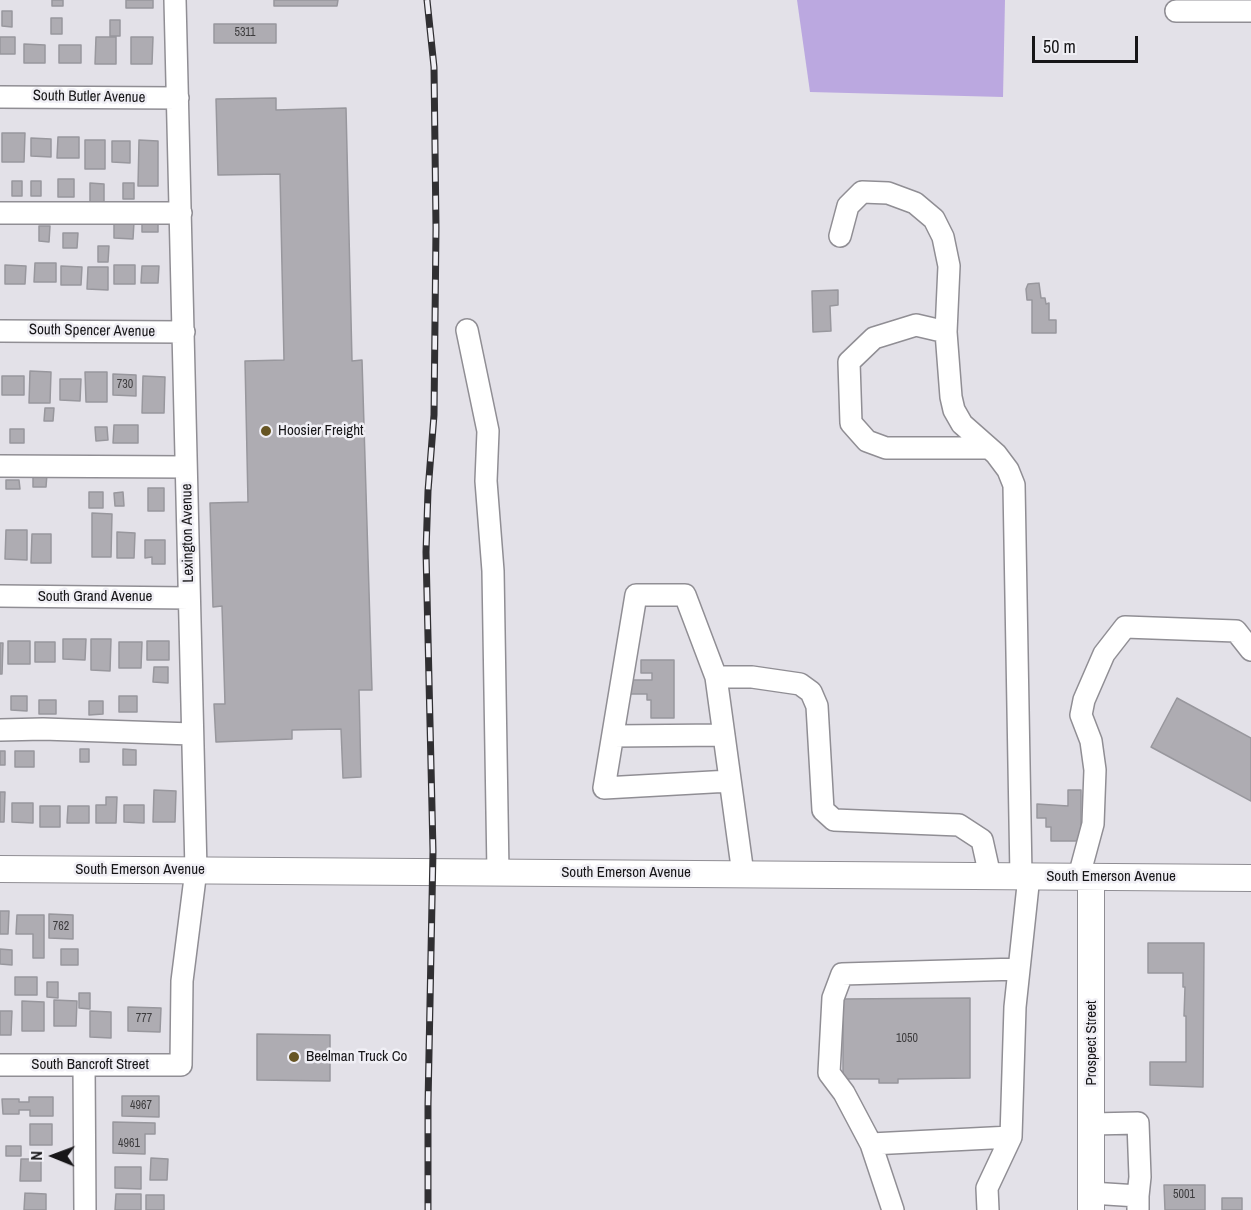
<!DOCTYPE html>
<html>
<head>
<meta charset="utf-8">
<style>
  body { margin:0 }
  #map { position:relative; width:1251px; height:1210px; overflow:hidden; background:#e3e1e8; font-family:"Archivo Narrow",sans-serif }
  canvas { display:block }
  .north { position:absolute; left:24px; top:1126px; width:60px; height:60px; -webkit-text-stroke:4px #f0eff5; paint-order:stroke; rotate:271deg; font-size:16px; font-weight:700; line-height:24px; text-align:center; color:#171618 }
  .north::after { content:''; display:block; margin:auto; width:21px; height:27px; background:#171618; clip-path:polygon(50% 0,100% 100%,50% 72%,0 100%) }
  .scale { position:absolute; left:1032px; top:36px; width:106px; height:27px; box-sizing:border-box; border:3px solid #171618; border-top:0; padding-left:8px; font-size:18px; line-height:21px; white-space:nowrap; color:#171618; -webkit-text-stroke:4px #f0eff5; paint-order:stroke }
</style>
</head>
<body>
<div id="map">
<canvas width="1251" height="1210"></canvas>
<div class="north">N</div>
<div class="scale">50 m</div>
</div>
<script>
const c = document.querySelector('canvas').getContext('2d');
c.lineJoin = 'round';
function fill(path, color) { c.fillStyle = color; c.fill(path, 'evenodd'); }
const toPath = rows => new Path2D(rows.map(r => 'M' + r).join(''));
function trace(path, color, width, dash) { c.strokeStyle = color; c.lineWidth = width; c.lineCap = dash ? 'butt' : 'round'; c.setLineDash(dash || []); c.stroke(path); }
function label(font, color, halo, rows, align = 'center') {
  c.font = font + ' "Archivo Narrow",sans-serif'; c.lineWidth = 5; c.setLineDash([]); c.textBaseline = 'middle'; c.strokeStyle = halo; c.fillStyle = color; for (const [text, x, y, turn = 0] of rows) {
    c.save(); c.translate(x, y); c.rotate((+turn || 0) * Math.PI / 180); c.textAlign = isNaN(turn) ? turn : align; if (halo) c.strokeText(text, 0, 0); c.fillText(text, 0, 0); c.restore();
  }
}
const forest = toPath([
  [797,0,1005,0,1003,97,810,92]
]);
const building = toPath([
  [52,0,63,0,63,6,52,6,52,0],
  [126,0,153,0,153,8,126,8,126,0],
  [274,0,338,0,337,6,274,6,274,0],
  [2,11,12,11,12,27,2,26,2,11],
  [51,18,62,18,62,34,51,34,51,18],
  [110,20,120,20,120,36,110,36,110,20],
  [214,24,276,24,276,43,214,43,214,24],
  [0,37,15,37,15,54,0,54,0,37],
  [96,37,116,37,116,64,95,64,96,37],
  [131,37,153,37,152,64,131,64,131,37],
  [24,44,45,45,45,63,24,63,24,44],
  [59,45,81,45,81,63,59,63,59,45],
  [276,98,276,110,346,108,352,361,362,360,372,690,359,690,361,777,343,778,341,729,292,730,292,739,216,742,214,704,225,704,222,606,213,607,210,503,248,502,245,361,284,360,280,174,218,175,216,99,276,98],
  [2,133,25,133,24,162,2,162,2,133],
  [58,137,79,137,79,158,57,158,58,137],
  [31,138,51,139,51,157,31,156,31,138],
  [85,140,105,140,105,169,85,169,85,140],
  [139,140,158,141,158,186,138,186,139,140],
  [112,141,130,141,130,163,112,162,112,141],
  [58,179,74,179,74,197,58,197,58,179],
  [12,181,22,181,22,196,12,196,12,181],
  [31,181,41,181,41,196,31,196,31,181],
  [90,183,104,184,104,203,90,203,90,183],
  [123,183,134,183,134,199,123,199,123,183],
  [142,219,158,219,158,232,142,232,142,219],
  [114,221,134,222,133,239,114,238,114,221],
  [39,226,50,226,49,242,39,241,39,226],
  [63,233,78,233,77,248,63,248,63,233],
  [98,246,109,246,108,262,98,262,98,246],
  [35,263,56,263,56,282,34,282,35,263],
  [5,265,26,266,25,284,5,284,5,265],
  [114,265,135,265,135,284,114,284,114,265],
  [61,266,82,267,81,285,61,285,61,266],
  [142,266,159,266,158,283,141,283,142,266],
  [88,267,108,267,108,290,87,289,88,267],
  [1039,283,1041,298,1045,298,1046,304,1049,303,1049,320,1056,320,1056,333,1032,333,1032,300,1027,300,1026,289,1028,284,1039,283],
  [838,290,838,305,830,306,831,331,813,332,812,291,838,290],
  [30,371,51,372,50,403,29,403,30,371],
  [85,372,107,372,107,402,86,402,85,372],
  [113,374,136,375,136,396,113,395,113,374],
  [2,376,24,376,24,395,2,395,2,376],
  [143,376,165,377,164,413,142,413,143,376],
  [60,379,81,379,80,401,60,400,60,379],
  [45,408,54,408,53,421,44,421,45,408],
  [114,425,138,425,138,443,113,443,114,425],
  [95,427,107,427,108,440,96,441,95,427],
  [10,429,24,429,24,443,10,443,10,429],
  [33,474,47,474,46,487,33,487,33,474],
  [6,480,19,480,20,489,6,489,6,480],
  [148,488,164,488,164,511,148,511,148,488],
  [89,492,103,492,103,508,89,508,89,492],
  [123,492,124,506,115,506,114,493,123,492],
  [92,513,112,514,111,557,92,557,92,513],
  [6,530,27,530,27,560,5,559,6,530],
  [117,532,135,533,134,558,117,558,117,532],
  [32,534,51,534,51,563,31,563,32,534],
  [145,540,165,540,165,564,152,564,152,557,145,558,145,540],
  [63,639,86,639,85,660,63,659,63,639],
  [91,639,111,639,110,671,91,670,91,639],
  [8,641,30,641,30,664,8,664,8,641],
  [147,641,169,641,169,660,147,660,147,641],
  [35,642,55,642,55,662,35,662,35,642],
  [119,642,142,642,141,668,119,668,119,642],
  [0,643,3,643,2,674,0,674,0,643],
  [641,660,674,660,674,718,651,718,651,700,647,700,647,694,630,694,630,680,652,680,652,673,641,673,641,660],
  [154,667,168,667,168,683,153,682,154,667],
  [11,696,27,696,27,711,11,710,11,696],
  [119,696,137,696,137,712,119,712,119,696],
  [1177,698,1251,738,1251,801,1151,747,1177,698],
  [39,700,56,700,56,714,39,714,39,700],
  [89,701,103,701,103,714,89,715,89,701],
  [80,749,89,749,89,762,80,762,80,749],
  [123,749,136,750,136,765,123,765,123,749],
  [0,751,5,751,5,765,0,765,0,751],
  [15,751,34,751,34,767,15,767,15,751],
  [154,790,176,791,175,822,153,822,154,790],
  [1068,790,1081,790,1081,841,1051,841,1051,827,1046,827,1046,818,1037,818,1037,804,1068,806,1068,790],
  [0,792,5,792,4,822,0,822,0,792],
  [106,797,117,797,116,823,96,823,96,805,106,805,106,797],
  [12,803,33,803,33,823,12,822,12,803],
  [124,805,144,805,144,823,124,822,124,805],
  [40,806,60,806,60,827,40,827,40,806],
  [68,806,89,806,89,823,67,823,68,806],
  [0,911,9,911,8,934,0,934,0,911],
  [49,914,73,915,73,939,49,938,49,914],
  [17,915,44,915,44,958,33,958,33,934,16,934,17,915],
  [1148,943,1204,943,1203,1087,1150,1085,1150,1062,1186,1062,1186,1016,1184,1016,1185,987,1183,987,1183,973,1148,973,1148,943],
  [0,949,12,950,12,965,0,964,0,949],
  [61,949,78,949,78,965,61,965,61,949],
  [15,977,37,977,37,995,15,995,15,977],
  [47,982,58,982,58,998,47,997,47,982],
  [79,993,90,993,90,1009,79,1008,79,993],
  [970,998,970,1078,898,1079,898,1083,879,1083,879,1079,843,1079,843,999,970,998],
  [54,1000,77,1001,76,1026,54,1026,54,1000],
  [22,1001,44,1002,44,1031,22,1031,22,1001],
  [128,1007,161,1008,160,1032,128,1031,128,1007],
  [0,1011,12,1011,11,1035,0,1035,0,1011],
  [90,1011,111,1012,111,1038,90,1037,90,1011],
  [257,1034,330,1035,330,1081,257,1080,257,1034],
  [122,1096,159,1096,159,1117,122,1116,122,1096],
  [29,1097,53,1097,53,1116,30,1116,30,1110,19,1110,19,1114,3,1114,2,1099,19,1099,19,1102,29,1102,29,1097],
  [113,1122,155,1123,155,1134,145,1134,145,1154,113,1153,113,1122],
  [30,1124,52,1124,52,1145,30,1145,30,1124],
  [6,1146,21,1146,21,1156,6,1156,6,1146],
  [151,1158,168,1159,167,1180,150,1180,151,1158],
  [21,1159,41,1159,41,1181,20,1181,21,1159],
  [115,1167,141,1167,141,1189,115,1188,115,1167],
  [1164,1185,1205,1185,1205,1210,1165,1210,1164,1185],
  [25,1193,46,1194,46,1210,24,1210,25,1193],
  [116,1194,141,1194,141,1210,115,1210,116,1194],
  [146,1195,164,1195,164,1210,146,1210,146,1195],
  [1222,1198,1242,1198,1242,1210,1222,1210,1222,1198]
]);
const minor = toPath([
  [1176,11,1251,11],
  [0,97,178,98],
  [0,213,181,213],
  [840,236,848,206,862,192,888,193,915,203,934,219,943,237,949,266,946,332],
  [467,330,488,431,486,481,493,571,498,872],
  [0,331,184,332],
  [988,448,886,448,867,441,851,423,849,362,874,338,916,325,946,332,951,397,954,410,962,424,996,454,1008,470,1014,485,1021,876],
  [0,466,186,467],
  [0,596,189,598],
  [716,677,743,874],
  [0,730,43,729,192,734],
  [613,736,724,735],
  [730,781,604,788,636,595,685,595,716,677,752,677,800,684,811,692,817,706,823,810,834,820,959,825,982,840,990,876],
  [1079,876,1093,824,1095,770,1091,741,1081,715,1084,700,1104,654,1125,627,1236,631,1251,650],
  [0,1065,181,1065,182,981,196,870,175,0],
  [84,1065,85,1210],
  [1092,1124,1138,1123,1140,1177,1138,1196],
  [871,1144,844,1093,829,1073,833,998,842,974,1019,969],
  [1091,1193,1138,1196,1138,1209],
  [893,1210,871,1144,1011,1137],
  [988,1210,987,1188,1011,1137,1015,1007,1029,876]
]);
const major = toPath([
  [0,869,1251,878],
  [1091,877,1091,1210]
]);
const rail = toPath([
  [427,0,434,67,436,228,434,415,428,491,426,552,433,851,428,1104,428,1210]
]);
const markers = [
  [266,431,6,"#675523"],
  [294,1057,6,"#675523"]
];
const numberNames = [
  ["5311",245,33],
  ["730",125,385],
  ["762",61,927],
  ["777",144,1019],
  ["1050",907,1039],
  ["4967",141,1106],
  ["4961",129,1144],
  ["5001",1184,1195]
];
const streetNames = [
  ["South Butler Avenue",89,97,1],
  ["South Spencer Avenue",92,331,1],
  ["Lexington Avenue",188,533,-91],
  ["South Grand Avenue",95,597],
  ["South Emerson Avenue",140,870],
  ["South Emerson Avenue",626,873],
  ["South Emerson Avenue",1111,877],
  ["Prospect Street",1092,1043,-90],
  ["South Bancroft Street",90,1065]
];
const poiNames = [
  ["Hoosier Freight",278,431],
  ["Beelman Truck Co",306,1057]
];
fill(forest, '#bba8e0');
fill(building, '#aeacb2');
trace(building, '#98979d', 1.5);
trace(minor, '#908e94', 24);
trace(major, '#908e94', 28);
trace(minor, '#fff', 21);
trace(major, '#fff', 26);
trace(rail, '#302f32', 7);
trace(rail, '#f0eff5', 4.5, [14]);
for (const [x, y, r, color] of markers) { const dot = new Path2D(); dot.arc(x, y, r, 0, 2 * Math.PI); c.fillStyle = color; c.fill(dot); trace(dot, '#f0eff5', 2); }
label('12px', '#3d3c3e', null, numberNames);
label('15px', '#171618', '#f0eff5', streetNames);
label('15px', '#171618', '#f0eff5', poiNames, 'left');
</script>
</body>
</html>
